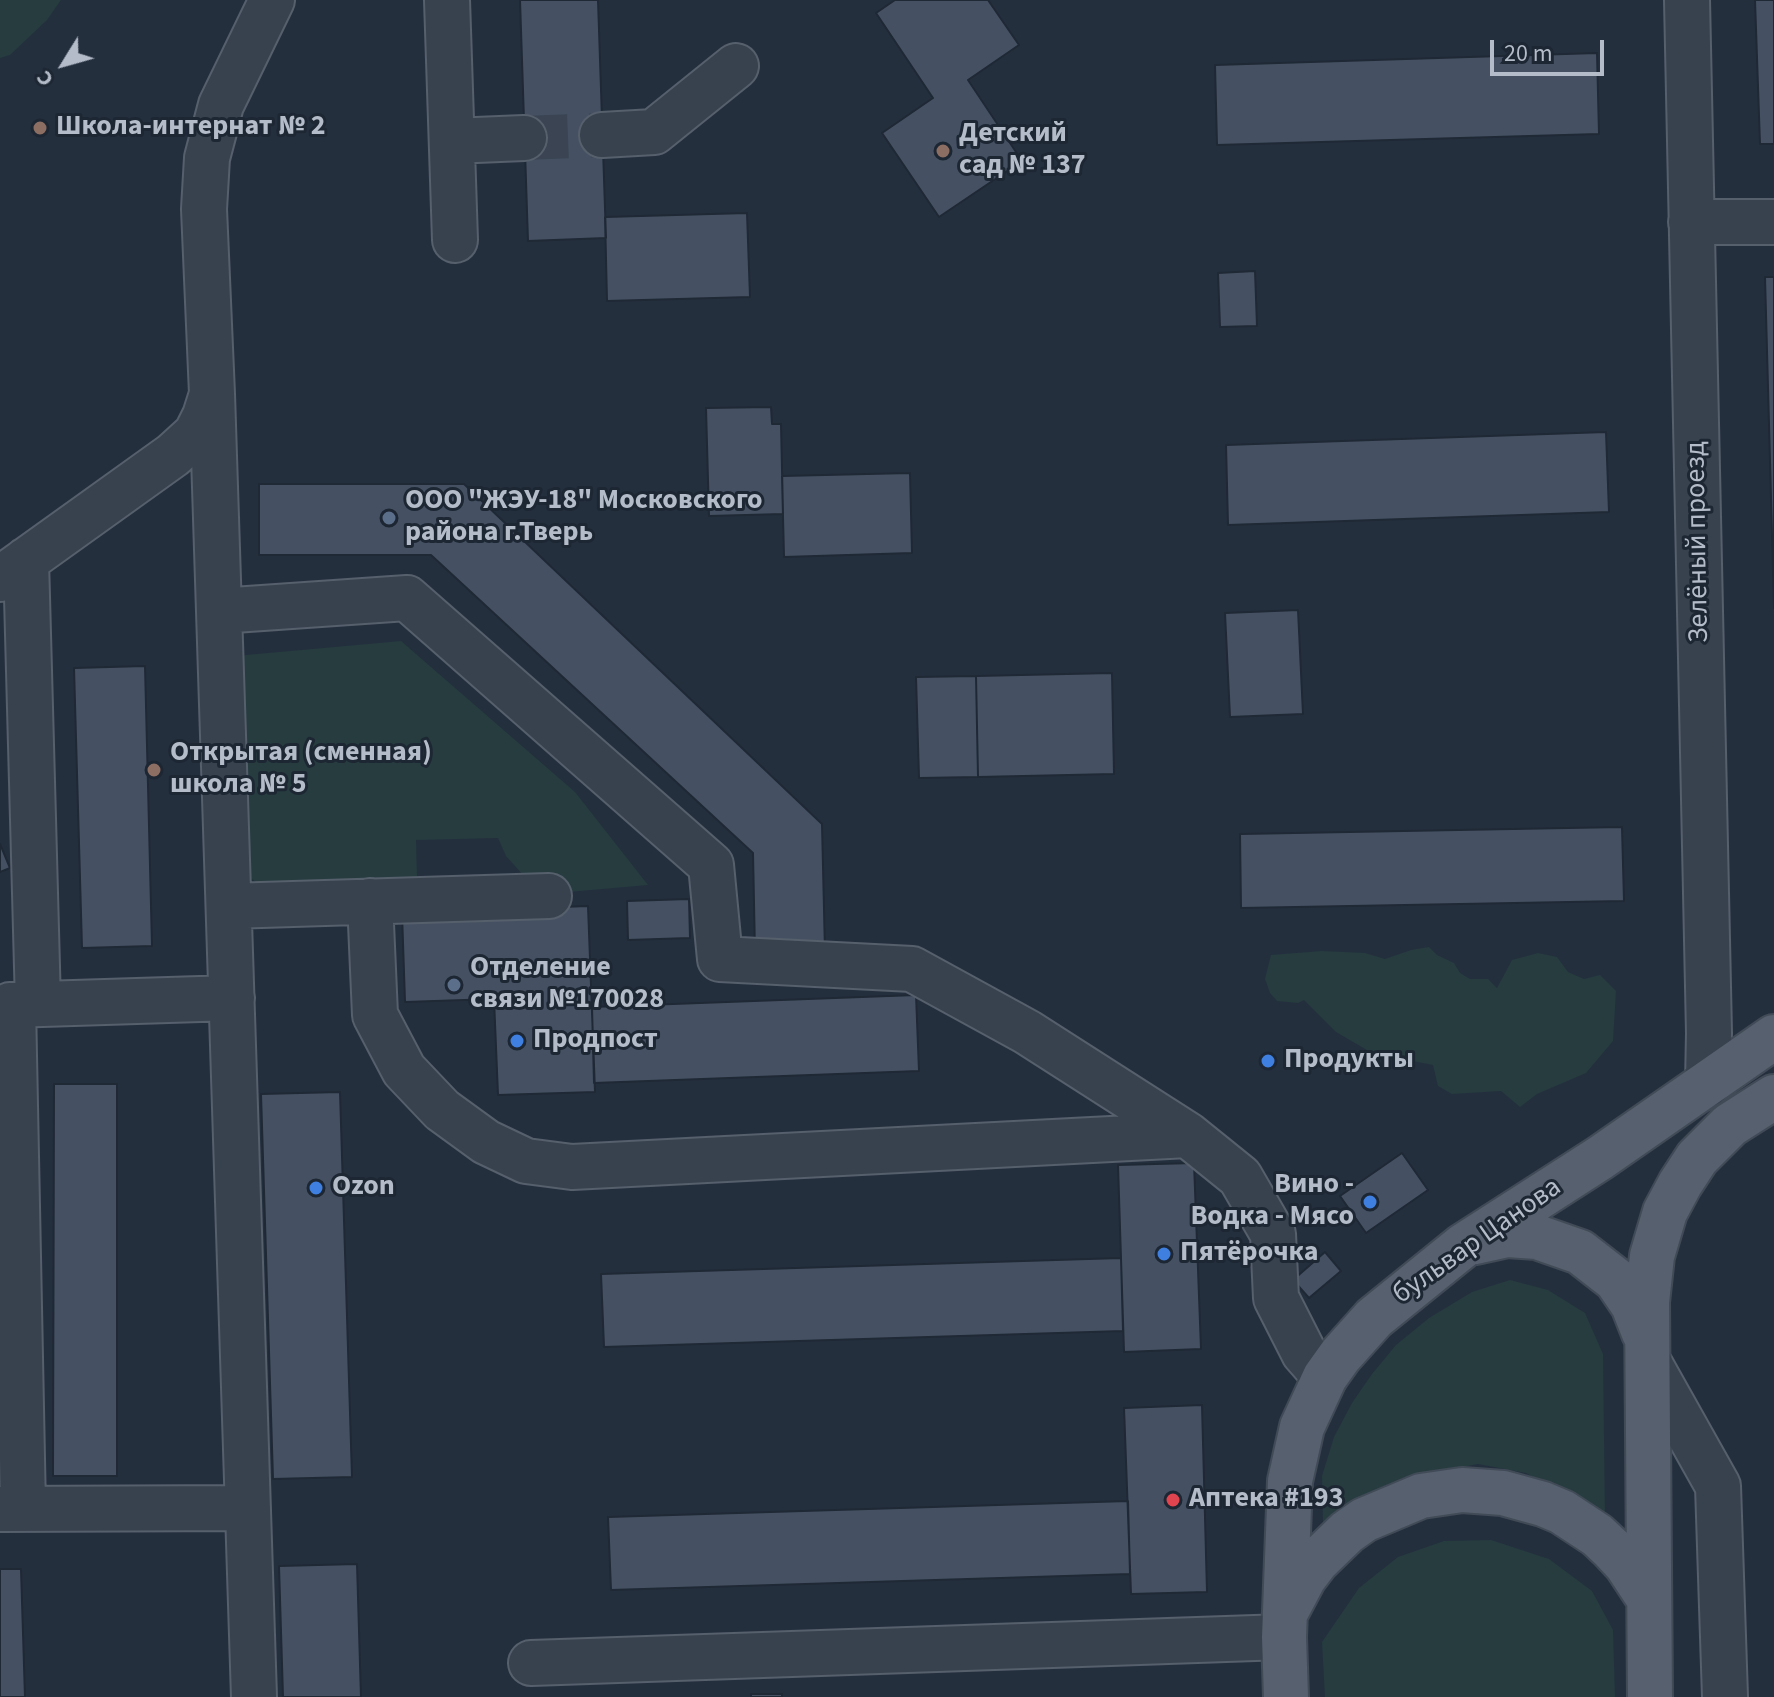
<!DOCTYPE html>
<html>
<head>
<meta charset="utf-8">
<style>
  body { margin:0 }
  #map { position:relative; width:1774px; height:1697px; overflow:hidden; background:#242f3e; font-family:"Source Sans 3",sans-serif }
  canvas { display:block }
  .north { position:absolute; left:24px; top:24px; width:80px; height:80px; -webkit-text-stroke:6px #1d2633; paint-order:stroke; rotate:233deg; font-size:22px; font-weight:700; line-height:32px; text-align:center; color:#b4bcc9 }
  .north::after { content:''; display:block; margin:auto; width:28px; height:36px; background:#b4bcc9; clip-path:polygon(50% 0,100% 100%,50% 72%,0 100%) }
  .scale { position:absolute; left:1490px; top:40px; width:114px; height:36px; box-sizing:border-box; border:4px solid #b4bcc9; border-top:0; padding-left:10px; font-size:24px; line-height:28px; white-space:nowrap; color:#b4bcc9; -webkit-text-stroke:6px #1d2633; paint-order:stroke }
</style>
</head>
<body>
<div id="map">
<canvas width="1774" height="1697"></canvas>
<div class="north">С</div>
<div class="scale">20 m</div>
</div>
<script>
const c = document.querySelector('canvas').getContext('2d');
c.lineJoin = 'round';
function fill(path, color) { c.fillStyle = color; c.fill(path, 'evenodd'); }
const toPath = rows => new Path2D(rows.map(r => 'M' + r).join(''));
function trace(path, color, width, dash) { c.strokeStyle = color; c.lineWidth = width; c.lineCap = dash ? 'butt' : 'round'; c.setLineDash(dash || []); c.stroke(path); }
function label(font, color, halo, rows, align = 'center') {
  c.font = font + ' "Source Sans 3",sans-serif'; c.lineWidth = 6; c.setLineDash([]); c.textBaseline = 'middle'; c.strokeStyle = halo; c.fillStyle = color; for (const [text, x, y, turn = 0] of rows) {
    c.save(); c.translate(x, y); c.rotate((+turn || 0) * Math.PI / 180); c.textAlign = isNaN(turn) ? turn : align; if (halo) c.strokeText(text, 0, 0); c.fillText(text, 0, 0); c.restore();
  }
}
const green = toPath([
  [0,0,61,0,47,20,10,55,0,58],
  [401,641,575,792,648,885,534,895,524,876,506,856,498,838,416,840,417,877,257,883,248,876,235,656],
  [1429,947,1437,955,1454,963,1460,973,1470,979,1488,979,1497,988,1512,960,1538,953,1557,957,1568,972,1584,979,1600,975,1616,991,1613,1041,1586,1073,1537,1094,1520,1107,1501,1091,1452,1094,1438,1086,1433,1065,1372,1053,1336,1032,1304,1000,1298,1003,1277,1001,1270,993,1265,979,1271,955,1322,951,1365,953,1385,959,1411,950],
  [1510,1280,1548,1290,1585,1313,1603,1354,1605,1518,1526,1473,1478,1464,1421,1475,1323,1524,1322,1476,1334,1437,1352,1403,1372,1374,1396,1345,1429,1318,1472,1292],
  [1491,1540,1549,1559,1592,1591,1613,1630,1615,1697,1325,1697,1322,1642,1359,1588,1398,1557,1444,1541]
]);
const building = toPath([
  [520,0,598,0,606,238,528,241,520,0],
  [895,0,988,0,1019,45,968,80,1022,161,939,217,882,133,933,98,876,13,895,0],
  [1755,0,1774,0,1774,144,1760,144,1755,0],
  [1597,53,1599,134,1217,145,1215,65,1597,53],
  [747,213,750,297,607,301,605,217,747,213],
  [1255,271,1257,326,1220,327,1218,273,1255,271],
  [1765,277,1774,277,1774,608,1765,277],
  [771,407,772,424,781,424,783,514,709,516,706,408,771,407],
  [1606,432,1609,512,1228,525,1226,445,1606,432],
  [910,473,912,553,784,557,782,476,910,473],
  [259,484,464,484,822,824,825,952,755,953,753,853,431,555,259,555,259,484],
  [1298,610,1303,714,1230,717,1225,613,1298,610],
  [145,666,152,946,82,948,74,668,145,666],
  [1112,673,1114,774,978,777,976,676,1112,673],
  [976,676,978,777,919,778,916,677,976,676],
  [1622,827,1624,901,1241,908,1240,834,1622,827],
  [0,844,10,868,0,872,0,844],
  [689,899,690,938,628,940,627,901,689,899],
  [588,906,595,1092,498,1095,494,999,405,1002,402,913,588,906],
  [916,995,919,1071,594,1083,592,1007,916,995],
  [54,1084,117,1084,117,1476,53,1476,54,1084],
  [340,1092,352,1477,273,1479,261,1094,340,1092],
  [1402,1153,1428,1190,1366,1233,1340,1196,1402,1153],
  [1194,1163,1201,1349,1124,1352,1118,1165,1194,1163],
  [1325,1252,1341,1271,1309,1298,1293,1280,1325,1252],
  [1121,1258,1123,1331,604,1347,601,1274,1121,1258],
  [1202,1405,1207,1592,1131,1594,1124,1408,1202,1405],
  [1128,1501,1130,1574,611,1590,608,1517,1128,1501],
  [357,1564,361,1697,283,1697,279,1566,357,1564],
  [0,1569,21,1569,25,1697,0,1697,0,1569],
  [751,1694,782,1694,782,1697,751,1697,751,1694]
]);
const minorTunnel = toPath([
  [524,138,602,135]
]);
const minor = toPath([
  [447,0,455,240],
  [1687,0,1709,1033,1708,1084],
  [602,135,654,132,736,66],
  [452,141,524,138],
  [1691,222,1774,222],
  [212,394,254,1697],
  [26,560,38,1004],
  [0,579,173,455,196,434,205,416,212,394,204,209,207,158,221,105,272,0],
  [219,611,407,598,711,865,720,959,912,969,1027,1032,1188,1135,1240,1177,1273,1234,1276,1298,1304,1353,1325,1377],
  [370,901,375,1015,404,1070,442,1110,486,1142,526,1161,572,1167,1188,1135],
  [229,906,549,896],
  [10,1005,232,998],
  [13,1005,23,1509],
  [1649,1363,1718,1486,1725,1697],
  [0,1509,248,1508],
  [531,1663,1284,1637]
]);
const major = toPath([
  [1475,1242,1507,1235,1537,1237,1580,1252,1616,1280,1633,1305,1644,1333],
  [1286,1612,1304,1578,1317,1561,1347,1532,1364,1520,1421,1496,1462,1490,1503,1493,1543,1504,1562,1512,1597,1535,1612,1549,1626,1564,1649,1599],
  [1286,1697,1284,1637,1290,1481,1302,1427,1325,1377,1340,1356,1374,1318,1463,1246,1600,1158,1774,1037],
  [1650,1697,1647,1302,1652,1256,1665,1212,1680,1184,1697,1158,1730,1125,1774,1097]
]);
const markers = [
  [40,128,8,"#8d6e63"],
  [943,151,8,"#8d6e63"],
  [389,518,8,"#5c6f8a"],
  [154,770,8,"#8d6e63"],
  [454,985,8,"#5c6f8a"],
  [517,1041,8,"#3f7fe0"],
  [1268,1061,8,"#3f7fe0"],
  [316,1188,8,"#3f7fe0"],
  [1370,1202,8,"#3f7fe0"],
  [1164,1254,8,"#3f7fe0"],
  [1173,1500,8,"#e0444e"]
];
const poiNames = [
  ["Школа-интернат № 2",56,128],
  ["Детский",959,135],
  ["сад № 137",959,167],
  ["ООО \"ЖЭУ-18\" Московского",405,502],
  ["района г.Тверь",405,534],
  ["Открытая (сменная)",170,754],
  ["школа № 5",170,786],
  ["Отделение",470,969],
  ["связи №170028",470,1001],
  ["Продпост",533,1041],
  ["Продукты",1284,1061],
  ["Вино -",1354,1186,"right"],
  ["Водка - Мясо",1354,1218,"right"],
  ["Ozon",332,1188],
  ["Пятёрочка",1180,1254],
  ["Аптека #193",1189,1500]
];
const streetNames = [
  ["Зелёный проезд",1699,542,-91],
  ["бульвар Цанова",1478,1242,-35]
];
fill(green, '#263c3f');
fill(building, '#455162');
trace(building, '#1f2835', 2);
trace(minorTunnel, '#3a4453', 44, [44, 22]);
trace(minor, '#565f6c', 48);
trace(major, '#414a57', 48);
trace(minor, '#38414e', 44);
trace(major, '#56606e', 44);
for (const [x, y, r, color] of markers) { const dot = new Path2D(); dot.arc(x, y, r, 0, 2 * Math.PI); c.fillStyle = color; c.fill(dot); trace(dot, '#1d2633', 3); }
label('bold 28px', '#b4bcc9', '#1d2633', poiNames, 'left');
label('28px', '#b4bcc9', '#1d2633', streetNames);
</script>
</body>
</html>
